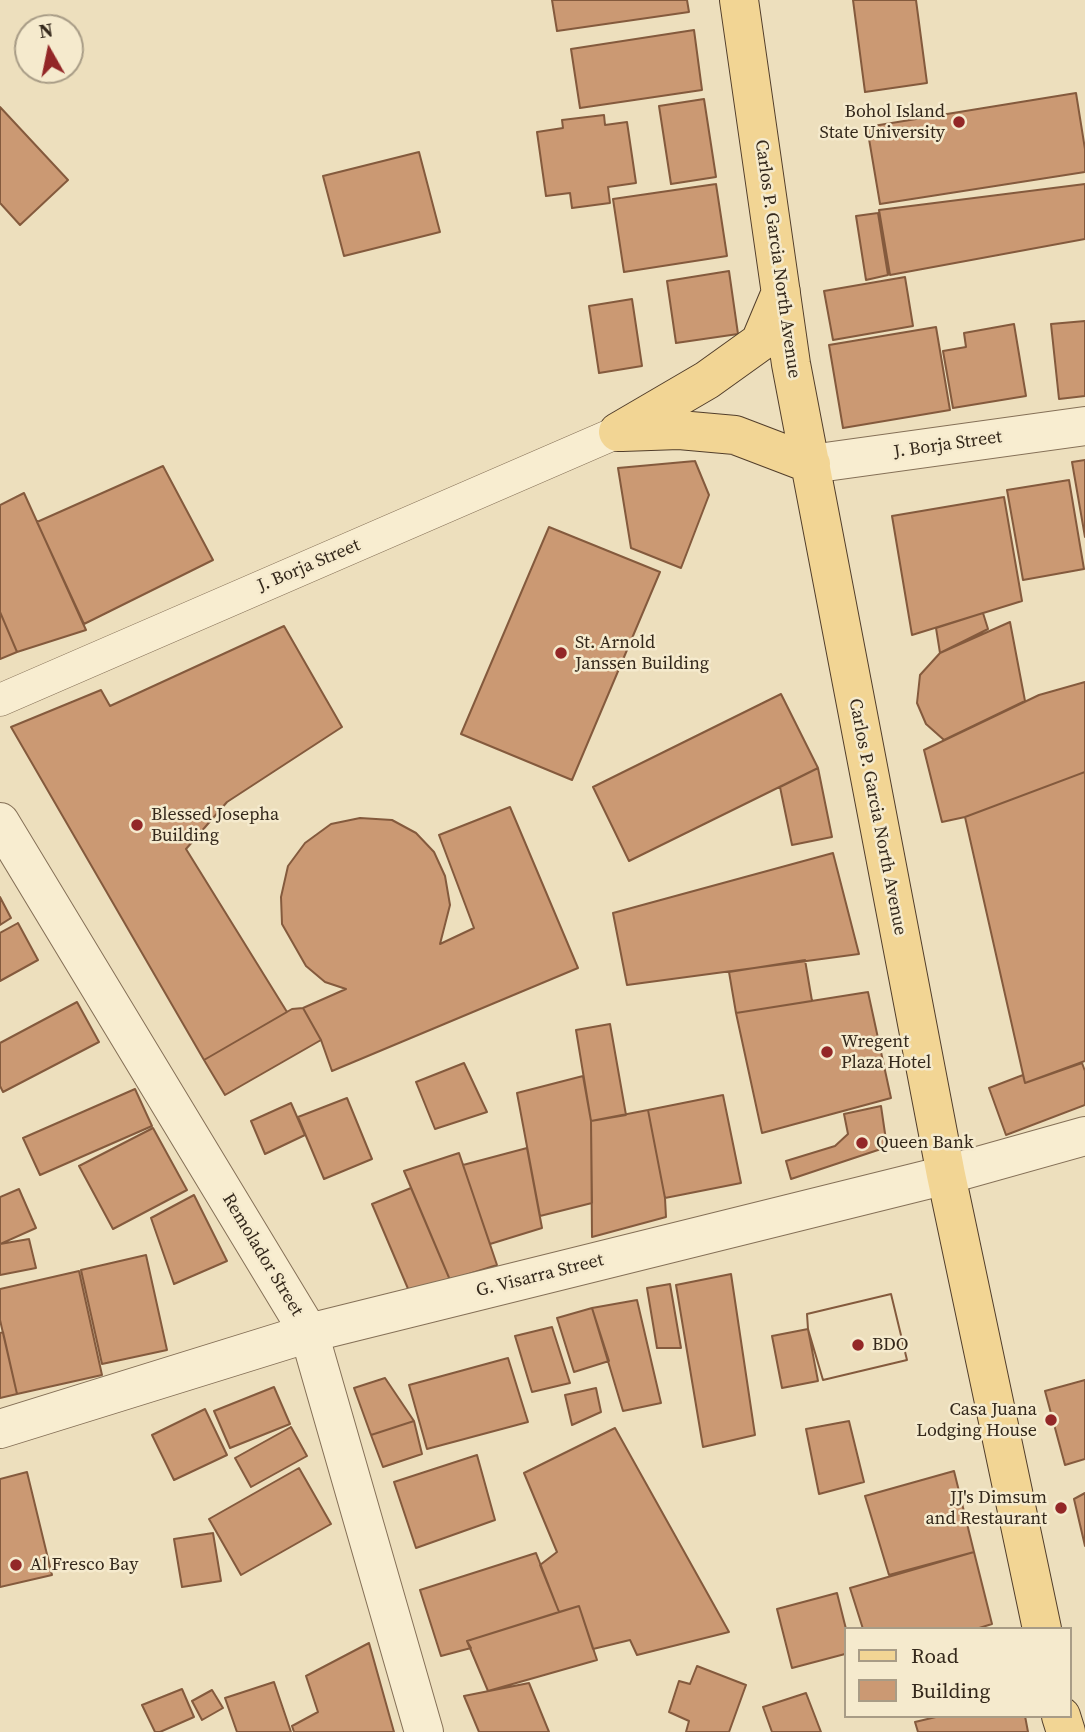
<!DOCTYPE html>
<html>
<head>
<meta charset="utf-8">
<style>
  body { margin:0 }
  #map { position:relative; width:1085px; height:1732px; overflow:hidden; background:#eddfbd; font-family:"Source Serif 4",serif }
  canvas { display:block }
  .legend { position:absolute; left:844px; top:1627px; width:228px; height:91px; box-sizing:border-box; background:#f5eacd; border:2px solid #a89c86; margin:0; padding:9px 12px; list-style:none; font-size:21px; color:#34281b }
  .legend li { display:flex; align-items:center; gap:14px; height:35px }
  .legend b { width:35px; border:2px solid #a89c86 }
  .north { position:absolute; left:14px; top:14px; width:70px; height:70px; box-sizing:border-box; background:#f5eacd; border:2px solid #a89c86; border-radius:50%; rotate:351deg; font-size:19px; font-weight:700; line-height:28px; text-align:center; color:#34281b }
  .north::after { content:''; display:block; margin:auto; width:24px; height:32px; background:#932727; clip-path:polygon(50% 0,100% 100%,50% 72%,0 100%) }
</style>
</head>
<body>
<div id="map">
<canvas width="1085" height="1732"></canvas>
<ul class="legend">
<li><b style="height:9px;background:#f2d594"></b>Road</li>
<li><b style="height:19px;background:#cb9973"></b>Building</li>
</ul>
<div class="north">N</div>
</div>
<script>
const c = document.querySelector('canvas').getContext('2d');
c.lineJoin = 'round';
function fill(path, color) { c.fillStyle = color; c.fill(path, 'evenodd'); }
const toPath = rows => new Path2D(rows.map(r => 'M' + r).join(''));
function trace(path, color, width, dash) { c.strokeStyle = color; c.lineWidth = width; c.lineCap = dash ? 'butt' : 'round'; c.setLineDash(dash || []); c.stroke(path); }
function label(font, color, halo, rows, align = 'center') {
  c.font = font + ' "Source Serif 4",serif'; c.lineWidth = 5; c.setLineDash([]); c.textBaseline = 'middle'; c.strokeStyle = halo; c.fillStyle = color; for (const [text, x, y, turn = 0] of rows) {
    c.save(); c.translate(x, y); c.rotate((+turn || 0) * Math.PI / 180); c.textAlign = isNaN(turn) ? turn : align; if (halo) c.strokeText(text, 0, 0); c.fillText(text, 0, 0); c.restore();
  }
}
const building = toPath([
  [552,0,687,0,689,12,557,31,552,0],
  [853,0,916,0,927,83,865,92,853,0],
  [694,30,702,90,580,108,571,49,694,30],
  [1076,93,1085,149,1085,172,880,204,867,127,1076,93],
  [704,99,716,177,671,184,659,106,704,99],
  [0,107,68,180,20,225,0,203,0,107],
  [604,115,605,125,627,122,636,183,608,187,610,203,572,208,570,193,546,196,537,132,563,128,562,120,604,115],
  [419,152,440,232,344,256,323,176,419,152],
  [716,184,727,256,624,272,613,199,716,184],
  [1085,184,1085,239,890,275,879,210,1085,184],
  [878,213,888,275,866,280,856,216,878,213],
  [729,271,738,334,676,343,667,281,729,271],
  [905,277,913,326,833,340,824,291,905,277],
  [632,299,642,366,599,373,589,306,632,299],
  [1085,321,1085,396,1059,399,1051,324,1085,321],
  [1014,324,1026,396,953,408,943,351,966,347,964,333,1014,324],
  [936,327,950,410,843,428,829,345,936,327],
  [1085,460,1085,537,1072,462,1085,460],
  [695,461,709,495,681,568,631,548,618,468,695,461],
  [163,466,213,560,84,624,37,522,163,466],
  [1069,480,1084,569,1023,580,1007,490,1069,480],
  [24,493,86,630,17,652,0,612,0,505,24,493],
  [1004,497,1022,601,912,635,892,516,1004,497],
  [549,527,660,572,572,780,461,734,549,527],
  [0,612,17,652,0,659,0,612],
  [983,613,988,629,940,653,936,628,983,613],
  [1010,622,1025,701,944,740,926,724,917,703,920,675,940,653,1010,622],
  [284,626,342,727,227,802,186,849,287,1012,204,1060,11,727,101,690,110,706,284,626],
  [1085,682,1085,772,965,817,942,822,924,750,1039,695,1085,682],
  [781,694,818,768,629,861,593,787,781,694],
  [818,768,832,837,792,845,780,787,818,768],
  [1085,772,1085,1061,1025,1083,965,817,1085,772],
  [510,807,578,968,332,1071,321,1040,303,1008,346,989,325,982,306,966,282,924,281,897,288,866,305,843,331,824,360,818,392,820,416,833,434,852,445,876,450,905,440,944,474,928,439,835,510,807],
  [833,853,859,954,627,985,613,913,833,853],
  [0,897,11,918,0,925,0,897],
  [18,923,38,960,0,981,0,933,18,923],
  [805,960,812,1001,736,1013,729,972,805,960],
  [868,992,891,1098,762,1133,736,1013,868,992],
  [77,1002,99,1042,3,1092,0,1086,0,1043,77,1002],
  [303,1008,321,1040,225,1095,204,1060,292,1009,303,1008],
  [610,1024,626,1115,591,1121,576,1030,610,1024],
  [464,1063,487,1112,435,1129,416,1082,464,1063],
  [1082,1063,1085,1071,1085,1105,1006,1135,989,1088,1023,1075,1025,1083,1082,1063],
  [583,1076,591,1121,592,1203,540,1216,517,1093,583,1076],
  [135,1089,152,1126,40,1175,23,1138,135,1089],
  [723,1095,741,1183,665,1198,648,1110,723,1095],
  [347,1098,372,1159,324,1179,298,1117,347,1098],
  [291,1103,305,1135,265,1154,251,1121,291,1103],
  [881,1106,887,1147,791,1179,786,1161,835,1146,848,1134,844,1114,881,1106],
  [648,1110,665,1198,666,1217,592,1237,591,1121,648,1110],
  [153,1128,187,1190,113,1229,79,1166,153,1128],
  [527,1148,542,1228,490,1244,463,1165,527,1148],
  [459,1153,497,1265,450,1280,404,1171,459,1153],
  [411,1188,450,1280,409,1291,372,1204,411,1188],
  [19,1189,36,1228,0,1244,0,1197,19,1189],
  [194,1195,227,1261,174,1284,151,1218,194,1195],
  [29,1239,36,1268,0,1275,0,1244,29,1239],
  [146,1255,167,1350,102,1364,81,1270,146,1255],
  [79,1271,102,1375,17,1394,0,1320,0,1289,79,1271],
  [731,1274,755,1435,703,1447,676,1285,731,1274],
  [670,1284,681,1348,657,1348,647,1288,670,1284],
  [891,1294,907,1360,823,1380,808,1329,807,1314,891,1294],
  [891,1294,907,1360,823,1380,808,1329,807,1314,891,1294],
  [637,1300,661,1403,623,1411,592,1308,637,1300],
  [592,1308,609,1361,574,1372,557,1318,592,1308],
  [552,1327,570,1383,532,1392,515,1336,552,1327],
  [808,1329,818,1381,782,1388,772,1336,808,1329],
  [3,1332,17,1394,0,1398,0,1333,3,1332],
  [508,1358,528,1422,427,1449,409,1385,508,1358],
  [385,1378,414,1421,371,1435,354,1388,385,1378],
  [1085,1380,1085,1459,1065,1465,1045,1391,1085,1380],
  [274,1387,290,1424,230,1448,214,1411,274,1387],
  [596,1388,601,1412,572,1425,565,1395,596,1388],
  [205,1409,227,1455,174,1480,152,1435,205,1409],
  [414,1421,422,1454,383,1467,371,1435,414,1421],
  [849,1421,864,1482,819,1494,806,1429,849,1421],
  [291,1427,307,1456,251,1487,235,1458,291,1427],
  [615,1428,729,1632,637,1655,630,1640,593,1649,579,1606,559,1612,540,1565,557,1552,524,1473,615,1428],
  [477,1455,495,1520,416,1548,394,1482,477,1455],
  [299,1468,331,1524,241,1575,209,1519,299,1468],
  [954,1471,974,1552,889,1575,865,1496,954,1471],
  [27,1472,52,1575,0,1587,0,1479,27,1472],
  [1085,1493,1085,1546,1074,1499,1085,1493],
  [213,1533,221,1581,182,1587,174,1539,213,1533],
  [974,1552,992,1624,976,1629,863,1629,850,1588,974,1552],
  [536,1553,559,1612,467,1641,471,1648,441,1656,420,1590,536,1553],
  [837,1593,846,1629,845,1654,792,1668,777,1609,837,1593],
  [579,1606,597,1660,488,1691,467,1641,579,1606],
  [369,1643,394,1732,294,1732,292,1726,318,1712,306,1676,369,1643],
  [697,1666,746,1685,729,1732,686,1732,689,1721,669,1712,679,1681,690,1684,697,1666],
  [274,1682,291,1732,237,1732,225,1698,274,1682],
  [529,1683,549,1732,479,1732,464,1696,529,1683],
  [182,1689,194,1717,160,1732,155,1732,142,1705,182,1689],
  [212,1690,223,1708,202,1720,192,1701,212,1690],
  [806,1693,821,1732,772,1732,763,1707,806,1693],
  [940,1716,1025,1716,1028,1732,918,1732,915,1722,940,1716]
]);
const minor = toPath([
  [0,700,618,432]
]);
const tertiary = toPath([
  [811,464,1085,426],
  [0,822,309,1333,424,1732],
  [0,1429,309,1333,946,1175,1085,1136]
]);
const primary = toPath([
  [739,0,791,364,946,1175,1042,1629],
  [618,432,707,380,760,342,781,292],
  [622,432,679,430,735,435,811,464],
  [1061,1716,1066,1732]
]);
const markers = [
  [959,122,7,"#932727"],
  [561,653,7,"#932727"],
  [137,825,7,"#932727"],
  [827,1052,7,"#932727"],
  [862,1143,7,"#932727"],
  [858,1345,7,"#932727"],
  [1051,1420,7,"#932727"],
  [1061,1508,7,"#932727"],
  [16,1565,7,"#932727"]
];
const poiNames = [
  ["Bohol Island",945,112,"right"],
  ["State University",945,133,"right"],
  ["St. Arnold",575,643],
  ["Janssen Building",575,664],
  ["Blessed Josepha",151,815],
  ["Building",151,836],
  ["Wregent",841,1042],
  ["Plaza Hotel",841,1063],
  ["Queen Bank",876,1143],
  ["BDO",872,1345],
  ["Casa Juana",1037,1410,"right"],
  ["Lodging House",1037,1431,"right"],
  ["JJ's Dimsum",1047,1498,"right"],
  ["and Restaurant",1047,1519,"right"],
  ["Al Fresco Bay",30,1565]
];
const streetNames = [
  ["Carlos P. Garcia North Avenue",777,259,82],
  ["J. Borja Street",948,445,-8],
  ["J. Borja Street",309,566,-23],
  ["Carlos P. Garcia North Avenue",877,817,79],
  ["Remolador Street",262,1255,59],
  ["G. Visarra Street",540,1276,-14]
];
fill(building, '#cb9973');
trace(building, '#845a3d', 2);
trace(minor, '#857057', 33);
trace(tertiary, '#857057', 40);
trace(primary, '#523e2b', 40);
trace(minor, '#f8edd0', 32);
trace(tertiary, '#f8edd0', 38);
trace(primary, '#f2d594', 38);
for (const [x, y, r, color] of markers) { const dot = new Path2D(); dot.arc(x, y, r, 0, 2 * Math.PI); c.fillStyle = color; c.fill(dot); trace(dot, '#f5eacd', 2.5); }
label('18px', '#34281b', '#f5eacd', poiNames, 'left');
label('18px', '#34281b', '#f5eacd', streetNames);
</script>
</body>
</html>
